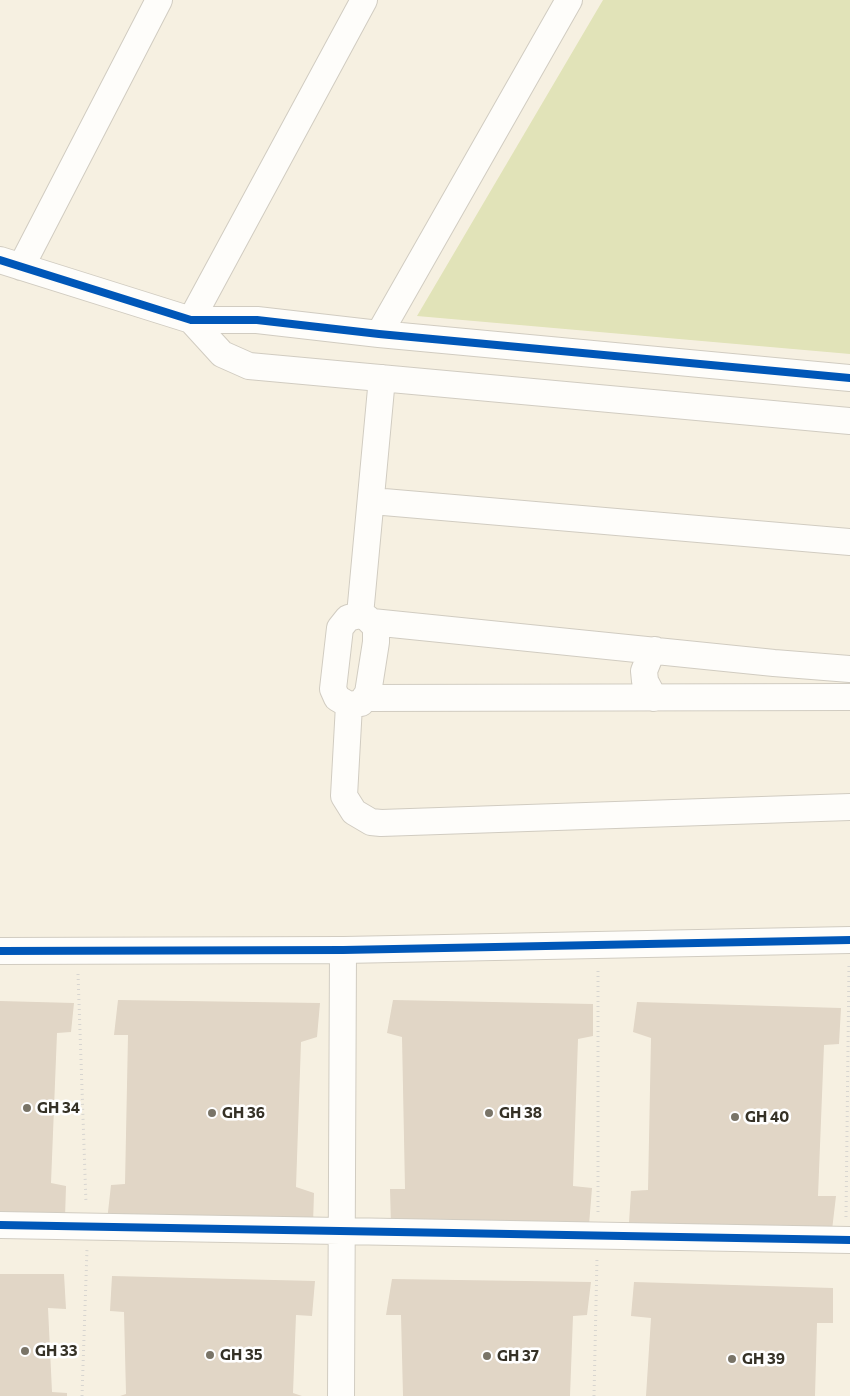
<!DOCTYPE html>
<html>
<head>
<meta charset="utf-8">
<style>
  body { margin:0 }
  canvas { display:block; background:#f6f0e1 }
</style>
</head>
<body>
<canvas width="850" height="1396"></canvas>
<script>
const c = document.querySelector('canvas').getContext('2d');
c.lineJoin = 'round';
function fill(path, color) { c.fillStyle = color; c.fill(path, 'evenodd'); }
const toPath = rows => new Path2D(rows.map(r => 'M' + r).join(''));
function trace(path, color, width, dash) { c.strokeStyle = color; c.lineWidth = width; c.lineCap = dash ? 'butt' : 'round'; c.setLineDash(dash || []); c.stroke(path); }
function label(font, color, halo, rows, align = 'center') {
  c.font = font + ' Commissioner,sans-serif'; c.lineWidth = 5; c.setLineDash([]); c.textBaseline = 'middle'; c.strokeStyle = halo; c.fillStyle = color; for (const [text, x, y, turn = 0] of rows) {
    c.save(); c.translate(x, y); c.rotate((+turn || 0) * Math.PI / 180); c.textAlign = isNaN(turn) ? turn : align; if (halo) c.strokeText(text, 0, 0); c.fillText(text, 0, 0); c.restore();
  }
}
const green = toPath([
  [603,0,850,0,850,354,417,316]
]);
const building = toPath([
  [118,1000,320,1003,317,1037,301,1042,296,1187,314,1193,313,1224,107,1221,111,1185,125,1184,128,1035,114,1035],
  [393,1000,593,1004,593,1036,578,1039,573,1186,592,1188,589,1225,391,1225,390,1189,405,1189,402,1037,387,1033],
  [0,1001,74,1003,71,1032,57,1033,51,1183,66,1186,65,1218,0,1219],
  [637,1002,841,1008,839,1044,824,1045,818,1196,836,1196,832,1230,629,1223,631,1191,648,1190,651,1038,633,1032],
  [0,1274,64,1274,66,1309,48,1308,52,1392,67,1393,67,1396,0,1396],
  [112,1276,315,1281,312,1316,296,1315,293,1393,302,1396,120,1396,126,1394,124,1312,110,1311],
  [392,1279,591,1282,587,1315,573,1316,570,1396,403,1396,401,1315,386,1315],
  [634,1282,833,1288,833,1323,817,1323,815,1396,646,1396,651,1318,631,1316]
]);
const path = toPath([
  [78,974,86,1203],
  [598,1212,598,968],
  [846,1217,849,963],
  [82,1396,87,1249],
  [594,1396,597,1258]
]);
const minor = toPath([
  [0,260,191,320,257,320,379,334,850,378],
  [21,267,159,0],
  [191,320,222,354,249,366,850,421],
  [191,320,364,0],
  [379,334,569,0],
  [372,501,850,542],
  [360,615,382,378],
  [360,615,367,618,376,627,376,642,368,693,361,703,349,705,337,698,333,689,340,628,348,618,360,615],
  [372,622,774,663,850,669],
  [365,698,850,697],
  [654,698,645,681,644,671,650,656,655,650],
  [349,705,344,796,354,812,371,822,381,823,850,807],
  [0,951,343,950,850,940],
  [0,1225,850,1240],
  [341,1396,343,950]
]);
const cycleway = toPath([
  [0,260,191,320,257,320,379,334,850,378],
  [0,951,343,950,850,940],
  [0,1225,850,1240]
]);
const markers = [
  [27,1108,5,"#797467"],
  [212,1113,5,"#797467"],
  [489,1113,5,"#797467"],
  [735,1117,5,"#797467"],
  [25,1351,5,"#797467"],
  [210,1355,5,"#797467"],
  [487,1356,5,"#797467"],
  [732,1359,5,"#797467"]
];
const poiNames = [
  ["GH 34",37,1108],
  ["GH 36",222,1113],
  ["GH 38",499,1113],
  ["GH 40",745,1117],
  ["GH 33",35,1351],
  ["GH 35",220,1355],
  ["GH 37",497,1356],
  ["GH 39",742,1359]
];
fill(green, '#e1e3b8');
fill(building, '#e1d6c6');
trace(minor, '#d1ccc1', 28);
trace(path, '#d7d5d0', 3, [1, 4]);
trace(minor, '#fefdfa', 26);
trace(cycleway, '#0057b8', 8);
for (const [x, y, r, color] of markers) { const dot = new Path2D(); dot.arc(x, y, r, 0, 2 * Math.PI); c.fillStyle = color; c.fill(dot); trace(dot, '#fff', 2); }
label('bold 15px', '#353126', '#fff', poiNames, 'left');
</script>
</body>
</html>
